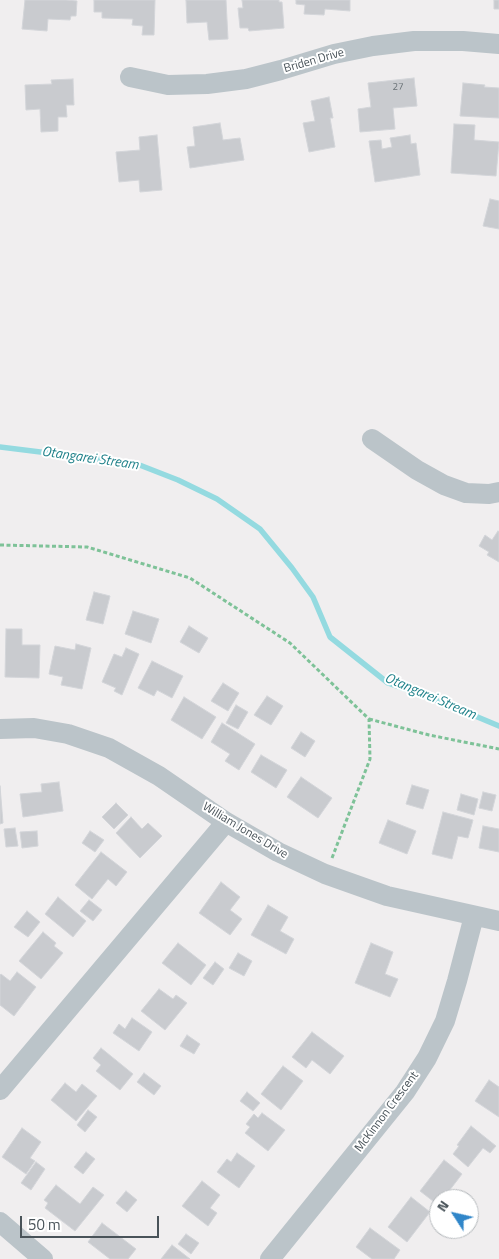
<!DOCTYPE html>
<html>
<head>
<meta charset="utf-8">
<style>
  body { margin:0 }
  #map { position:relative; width:499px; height:1259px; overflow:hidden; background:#f0eeef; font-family:"Titillium Web",sans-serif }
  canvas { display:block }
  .north { position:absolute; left:429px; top:1189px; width:50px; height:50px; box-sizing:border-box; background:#fff; border:1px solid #b6babd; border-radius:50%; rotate:305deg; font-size:14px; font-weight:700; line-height:20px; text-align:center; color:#495359 }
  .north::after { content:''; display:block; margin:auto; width:18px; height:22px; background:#3086c9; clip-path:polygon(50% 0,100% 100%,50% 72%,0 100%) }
  .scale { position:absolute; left:20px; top:1216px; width:139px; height:22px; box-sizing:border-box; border:2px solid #495359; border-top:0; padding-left:6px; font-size:15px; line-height:18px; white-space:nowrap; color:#495359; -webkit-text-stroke:4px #fff; paint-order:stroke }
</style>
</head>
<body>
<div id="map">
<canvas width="499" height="1259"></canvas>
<div class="north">N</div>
<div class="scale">50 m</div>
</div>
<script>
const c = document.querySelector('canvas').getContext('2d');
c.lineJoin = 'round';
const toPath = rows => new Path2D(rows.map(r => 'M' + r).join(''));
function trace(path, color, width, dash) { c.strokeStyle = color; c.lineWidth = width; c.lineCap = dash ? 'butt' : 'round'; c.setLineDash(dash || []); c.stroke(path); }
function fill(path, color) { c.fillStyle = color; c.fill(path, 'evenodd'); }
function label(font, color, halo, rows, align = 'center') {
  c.font = font + ' "Titillium Web",sans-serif'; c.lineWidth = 4; c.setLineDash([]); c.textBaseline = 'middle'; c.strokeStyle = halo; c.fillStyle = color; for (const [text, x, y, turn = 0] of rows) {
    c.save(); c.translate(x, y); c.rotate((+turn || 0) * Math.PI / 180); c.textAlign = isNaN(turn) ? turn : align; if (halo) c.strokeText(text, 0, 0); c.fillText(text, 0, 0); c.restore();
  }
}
const stream = toPath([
  [0,447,137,464,178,480,217,499,260,529,292,568,313,597,330,637,388,683,444,703,499,726]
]);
const building = toPath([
  [25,0,66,0,77,1,76,16,71,16,70,20,48,19,47,31,22,29,25,0],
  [94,0,155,0,154,35,142,35,143,26,132,25,133,19,102,18,102,12,94,12,94,0],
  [186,0,226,0,228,39,209,40,207,22,187,23,186,0],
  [242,0,279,0,279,2,282,2,284,28,249,31,248,28,240,28,238,8,243,8,242,0],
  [296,0,350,0,350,11,325,9,324,15,304,14,305,5,296,4,296,0],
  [494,0,499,0,499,9,494,9,494,0],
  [414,78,417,106,393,108,395,129,360,132,358,109,371,107,368,83,414,78],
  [73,79,74,105,66,105,67,117,58,117,58,131,41,132,40,109,26,110,25,85,52,84,51,80,73,79],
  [463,83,485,85,484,87,499,88,499,118,460,116,463,83],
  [329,97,333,118,330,118,335,147,309,152,303,123,315,121,311,101,329,97],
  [220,123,223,140,240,138,244,160,190,168,187,147,195,146,193,127,220,123],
  [454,124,475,125,474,140,499,142,496,176,451,173,454,124],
  [157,135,162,190,140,192,139,180,119,182,116,152,140,150,139,137,157,135],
  [410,135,411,144,416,143,420,175,375,182,369,141,381,140,382,149,392,147,390,138,410,135],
  [490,199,499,201,499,229,483,226,490,199],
  [498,531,499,532,499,562,487,555,489,552,479,546,485,535,492,540,498,531],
  [94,592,110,596,103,624,86,620,94,592],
  [133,611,159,619,151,643,125,634,133,611],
  [189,626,208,638,199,653,180,642,189,626],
  [6,629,22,629,22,645,40,645,39,678,5,677,6,629],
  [76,644,91,648,82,689,61,685,63,677,49,674,55,646,75,650,76,644],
  [126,648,139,654,122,695,114,691,116,688,102,682,114,654,122,657,126,648],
  [152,661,183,676,172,698,157,690,154,696,138,688,152,661],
  [223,683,239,693,228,711,211,701,223,683],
  [267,696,283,706,271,725,254,715,267,696],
  [184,697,216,717,202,739,171,720,184,697],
  [236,705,248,712,238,729,226,723,236,705],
  [222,723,255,744,239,770,225,761,230,754,211,742,222,723],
  [301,732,315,741,305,757,291,748,301,732],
  [261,755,287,770,276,788,251,772,261,755],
  [301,777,332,798,318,818,287,797,301,777],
  [59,782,63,811,23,817,20,794,42,792,41,784,59,782],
  [412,785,429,790,423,809,406,804,412,785],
  [0,786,3,823,0,824,0,786],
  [483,792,496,795,492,811,479,808,483,792],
  [461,794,478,799,474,815,457,810,461,794],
  [116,803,128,815,114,829,102,817,116,803],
  [443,812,473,820,468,838,458,836,452,859,432,854,443,812],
  [131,817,142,829,148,823,162,836,140,858,116,833,131,817],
  [388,820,416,831,407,854,379,843,388,820],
  [483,826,499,829,499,852,479,848,483,826],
  [15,828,18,846,6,847,4,829,15,828],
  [37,831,38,846,22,848,20,832,37,831],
  [90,831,104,840,95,852,82,843,90,831],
  [101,852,127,872,116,886,108,879,92,899,75,885,101,852],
  [221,882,240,897,230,910,242,919,230,935,199,913,221,882],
  [58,897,86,921,73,937,45,914,58,897],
  [89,900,102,910,93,921,80,911,89,900],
  [268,905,288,917,280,931,294,939,286,954,251,935,268,905],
  [27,911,40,922,28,937,14,927,27,911],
  [43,932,56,943,54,946,63,953,41,979,19,961,43,932],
  [178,943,206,965,191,985,162,963,178,943],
  [371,943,393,952,385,974,398,979,390,997,355,983,371,943],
  [238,953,252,961,244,976,229,968,238,953],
  [215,962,224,969,213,985,203,978,215,962],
  [17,972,36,987,14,1016,0,1005,0,975,1,974,10,981,17,972],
  [159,989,173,999,176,995,187,1003,165,1030,141,1011,159,989],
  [132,1018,152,1032,139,1051,113,1033,119,1024,125,1029,132,1018],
  [312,1032,344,1056,330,1074,312,1060,306,1068,292,1057,312,1032],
  [187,1035,200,1044,194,1054,180,1046,187,1035],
  [101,1048,133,1074,120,1090,96,1071,101,1065,93,1058,101,1048],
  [283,1066,303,1081,281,1110,261,1094,283,1066],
  [144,1073,161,1086,154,1095,137,1082,144,1073],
  [489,1080,499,1087,499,1117,475,1101,489,1080],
  [65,1083,76,1092,82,1084,97,1096,76,1121,51,1100,65,1083],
  [247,1092,260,1103,253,1111,240,1101,247,1092],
  [88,1110,97,1117,85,1132,77,1125,88,1110],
  [262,1113,285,1130,268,1151,245,1133,250,1127,246,1124,254,1114,258,1118,262,1113],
  [471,1126,496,1146,490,1153,483,1148,468,1167,453,1154,459,1146,457,1145,471,1126],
  [22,1128,41,1142,30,1158,35,1161,26,1174,2,1157,22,1128],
  [86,1152,95,1159,83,1174,74,1167,86,1152],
  [237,1153,255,1166,239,1188,217,1172,227,1159,231,1162,237,1153],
  [444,1160,462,1174,443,1199,439,1199,438,1205,420,1191,444,1160],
  [36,1162,45,1169,31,1190,21,1183,36,1162],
  [202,1181,220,1195,210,1208,217,1213,208,1226,182,1206,202,1181],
  [56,1185,80,1204,93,1187,104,1195,75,1231,45,1208,48,1203,44,1200,56,1185],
  [126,1191,137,1200,127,1212,116,1203,126,1191],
  [411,1197,430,1212,407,1242,388,1227,411,1197],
  [102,1223,136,1249,128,1259,110,1259,88,1242,102,1223],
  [370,1228,400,1250,394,1259,372,1259,356,1247,370,1228],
  [443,1229,460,1229,453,1237,443,1229],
  [186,1234,199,1243,191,1254,178,1244,186,1234],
  [172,1245,190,1259,161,1259,172,1245]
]);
const path = toPath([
  [0,545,87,547,190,578,290,643,369,719,370,759,332,858],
  [369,719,429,735,499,749]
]);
const minor = toPath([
  [130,77,168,85,207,84,246,79,281,70,334,54,373,46,414,41,463,41,499,44],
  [372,439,417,470,444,485,466,493,489,494,499,492],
  [0,729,34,728,68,734,109,748,159,776,226,822,278,852,325,874,387,896,499,921],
  [0,1090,226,822],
  [0,1222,43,1259],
  [270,1259,405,1092,427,1058,445,1021,457,981,474,916]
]);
const numberNames = [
  ["27",398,88]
];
const streetNames = [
  ["Briden Drive",314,61,-16],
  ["William Jones Drive",245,831,31],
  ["McKinnon Crescent",387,1112,-53]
];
const waterNames = [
  ["Otangarei Stream",90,459,8],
  ["Otangarei Stream",430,697,23]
];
trace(stream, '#94dae0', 5.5);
fill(building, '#c9cbcf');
trace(building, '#d3d5d9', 1);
trace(path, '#7ec298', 3, [4, 2.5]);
trace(minor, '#bbc4c9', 20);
label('10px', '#697176', null, numberNames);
label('12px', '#495359', '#fff', streetNames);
label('italic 14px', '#1d8089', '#fff', waterNames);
</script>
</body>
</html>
